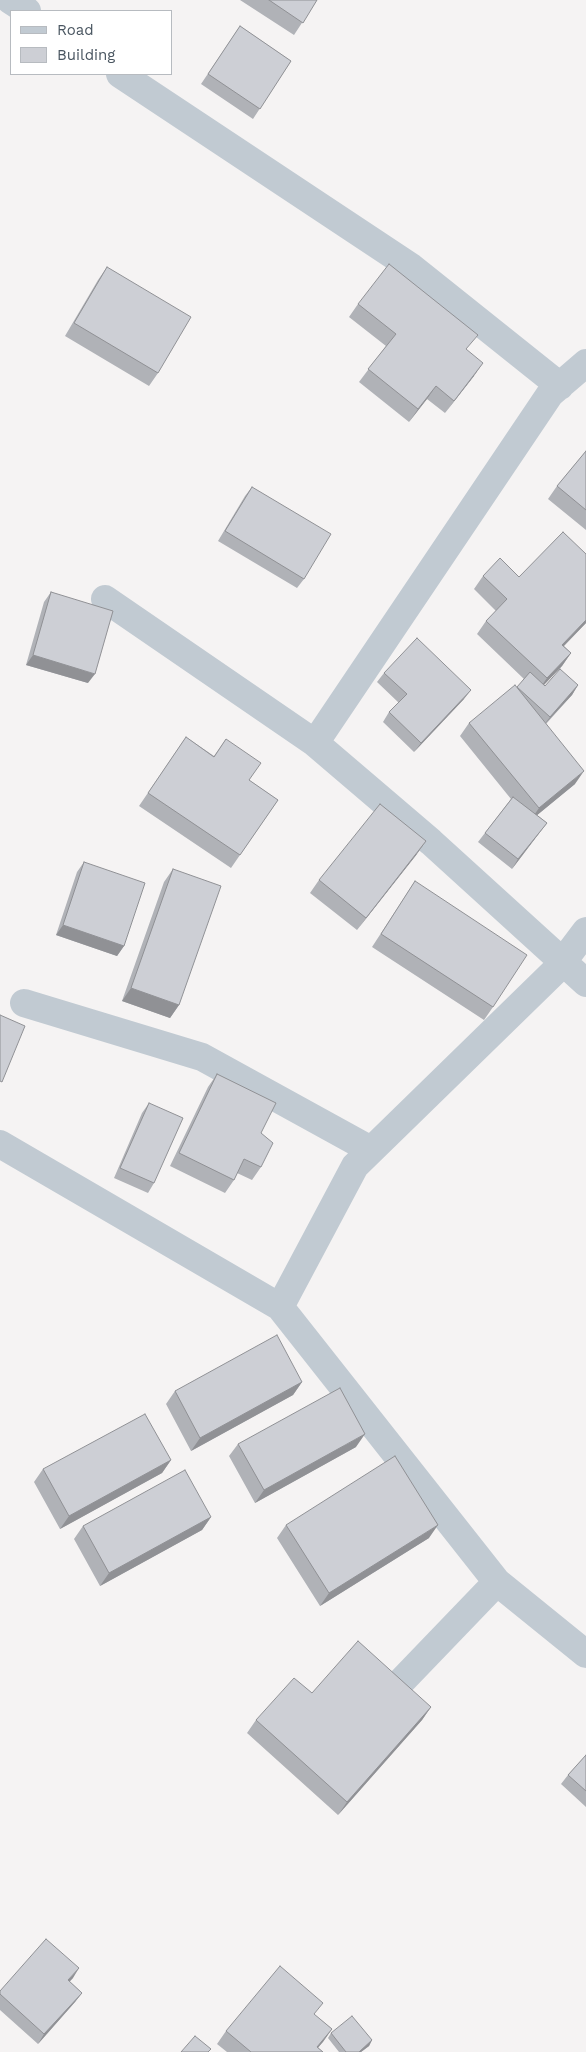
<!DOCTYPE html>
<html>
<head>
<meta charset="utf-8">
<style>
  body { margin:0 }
  #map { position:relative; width:586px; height:2052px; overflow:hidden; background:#f5f3f3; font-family:"Work Sans",sans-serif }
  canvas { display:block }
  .legend { position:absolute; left:10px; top:10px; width:162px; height:65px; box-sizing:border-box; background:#fff; border:1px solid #b7bbc0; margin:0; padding:6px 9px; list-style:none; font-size:15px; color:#4a5661 }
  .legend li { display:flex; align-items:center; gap:10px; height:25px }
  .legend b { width:25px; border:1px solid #b7bbc0 }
</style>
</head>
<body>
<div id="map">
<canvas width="586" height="2052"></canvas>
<ul class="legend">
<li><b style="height:6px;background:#c1cad2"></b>Road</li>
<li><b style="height:14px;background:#cdcfd5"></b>Building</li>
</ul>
</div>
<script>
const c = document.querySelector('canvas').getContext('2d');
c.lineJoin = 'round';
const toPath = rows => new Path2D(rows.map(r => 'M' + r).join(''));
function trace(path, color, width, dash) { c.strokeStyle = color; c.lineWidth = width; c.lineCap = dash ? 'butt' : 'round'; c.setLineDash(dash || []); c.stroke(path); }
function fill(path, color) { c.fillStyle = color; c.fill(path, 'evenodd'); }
const minor = toPath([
  [10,0,27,11],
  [120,74,411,267,560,386],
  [105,599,315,743,431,842,586,983],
  [315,743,550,394,586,363],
  [24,1003,202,1057,371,1150],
  [0,1144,280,1307,497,1582,586,1654],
  [280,1307,355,1166,558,968,586,931],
  [397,1686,497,1582]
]);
const wall = toPath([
  [240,0,317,0,294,35],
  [240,26,291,61,253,119,201,84],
  [107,267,158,373,149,386,65,336,98,280],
  [358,304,467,350,474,376,445,413,427,399,409,422,359,382,386,346,349,317],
  [586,451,586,530,548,499,557,486],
  [252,487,304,579,297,588,218,541,245,496],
  [586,554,586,623,564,646,571,653,562,666,544,685,545,686,578,685,572,695,546,724,575,784,537,815,547,823,512,869,478,842,511,799,460,736,469,723,517,688,524,679,477,634,486,621,496,611,474,589,483,576,519,577],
  [51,592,88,683,26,665,44,602],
  [384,673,464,699,414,752,383,722,389,712,399,703,377,682],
  [186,737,214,756,226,739,249,780,278,800,231,868,139,806],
  [417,854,357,930,310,893,319,880],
  [84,862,124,946,117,956,56,935,77,872],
  [173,869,179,1005,170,1018,122,1001,164,882],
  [415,881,493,1007,484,1020,372,947],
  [217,1074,261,1133,261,1167,252,1180,237,1173,234,1180,225,1193,170,1166,208,1087],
  [149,1103,154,1183,148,1193,114,1178,142,1113],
  [302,1382,293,1395,191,1451,166,1404,175,1391],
  [238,1444,356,1447,255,1503,229,1456],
  [171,1460,162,1473,60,1529,34,1482,43,1469],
  [211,1517,202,1530,100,1586,74,1539,83,1526],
  [286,1525,429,1538,320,1606,277,1538],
  [312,1693,431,1707,422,1720,338,1815,247,1733,256,1720],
  [586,1755,586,1807,561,1784,568,1775],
  [73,1978,69,1981,82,1993,75,2002,38,2044,0,2010,0,1991],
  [315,2015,332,2029,318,2048,323,2052,227,2052,217,2044,226,2031],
  [331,2033,372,2040,369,2046,361,2052,339,2052,328,2038]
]);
const shadedWall = toPath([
  [483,363,474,376,445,413,454,401],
  [436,386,427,399,409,422,418,409],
  [586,620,586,623,553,657,562,645],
  [571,653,562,666,538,691,547,678],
  [33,655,95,674,88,683,26,665],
  [578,685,572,695,543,726,550,717],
  [471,690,464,699,414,752,421,743],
  [584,771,575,784,530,821,539,808],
  [547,823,540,832,512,869,518,859],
  [426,841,417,854,357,930,366,918],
  [63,925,124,946,117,956,56,935],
  [131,988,179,1005,170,1018,122,1001],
  [302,1382,293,1395,191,1451,200,1438],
  [365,1434,356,1447,255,1503,264,1490],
  [171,1460,162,1473,60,1529,69,1516],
  [211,1517,202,1530,100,1586,109,1573],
  [438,1525,429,1538,320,1606,329,1593],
  [431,1707,422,1720,338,1815,347,1802],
  [79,1968,73,1978,62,1990,68,1980],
  [82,1993,75,2002,38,2044,44,2034],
  [332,2029,323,2042,314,2052,317,2047],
  [372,2040,369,2046,361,2052,359,2052]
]);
const building = toPath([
  [269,0,317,0,303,23,269,0],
  [240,26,291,61,260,109,208,74,240,26],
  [389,264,478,335,466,349,483,363,454,401,436,386,418,409,368,369,396,334,358,304,389,264],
  [107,267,191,317,158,373,74,323,107,267],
  [586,451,586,510,557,486,586,451],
  [252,487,331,534,304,579,225,531,252,487],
  [563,532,586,554,586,620,562,645,571,653,547,678,486,621,507,599,483,576,500,558,519,577,563,532],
  [51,592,113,611,95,674,33,655,51,592],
  [417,638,471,690,421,743,389,712,407,694,384,673,417,638],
  [560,669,578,685,550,717,517,687,530,672,545,686,560,669],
  [515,685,584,771,539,808,469,723,515,685],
  [186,737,214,757,226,739,261,763,249,780,278,800,240,855,148,793,186,737],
  [513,797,547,823,518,859,485,833,513,797],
  [380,804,426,841,366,918,319,880,380,804],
  [84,862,145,883,124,946,63,925,84,862],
  [173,869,221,886,179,1005,131,988,173,869],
  [415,881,527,955,493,1007,381,934,415,881],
  [0,1015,25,1026,2,1082,0,1081,0,1015],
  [217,1074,276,1103,261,1133,273,1143,261,1167,244,1159,234,1180,179,1153,217,1074],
  [149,1103,183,1118,154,1183,120,1168,149,1103],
  [277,1335,302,1382,200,1438,175,1391,277,1335],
  [340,1388,365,1434,264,1490,238,1444,340,1388],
  [145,1414,171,1460,69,1516,43,1469,145,1414],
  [395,1456,438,1525,329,1593,286,1525,395,1456],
  [185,1470,211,1517,109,1573,83,1526,185,1470],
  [358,1641,431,1707,347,1802,256,1720,294,1678,312,1693,358,1641],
  [586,1755,586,1791,568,1775,586,1755],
  [46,1939,79,1968,68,1980,82,1993,44,2034,0,1994,0,1991,46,1939],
  [280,1966,323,2003,314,2014,332,2029,317,2047,323,2052,251,2052,226,2031,280,1966],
  [352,2016,372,2040,359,2052,346,2052,331,2033,352,2016],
  [195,2036,211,2049,208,2052,181,2052,195,2036]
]);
trace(minor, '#c1cad2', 28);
fill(wall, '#b0b2b7');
fill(shadedWall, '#909195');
fill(building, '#cdcfd5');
trace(building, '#909195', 1);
</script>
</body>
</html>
